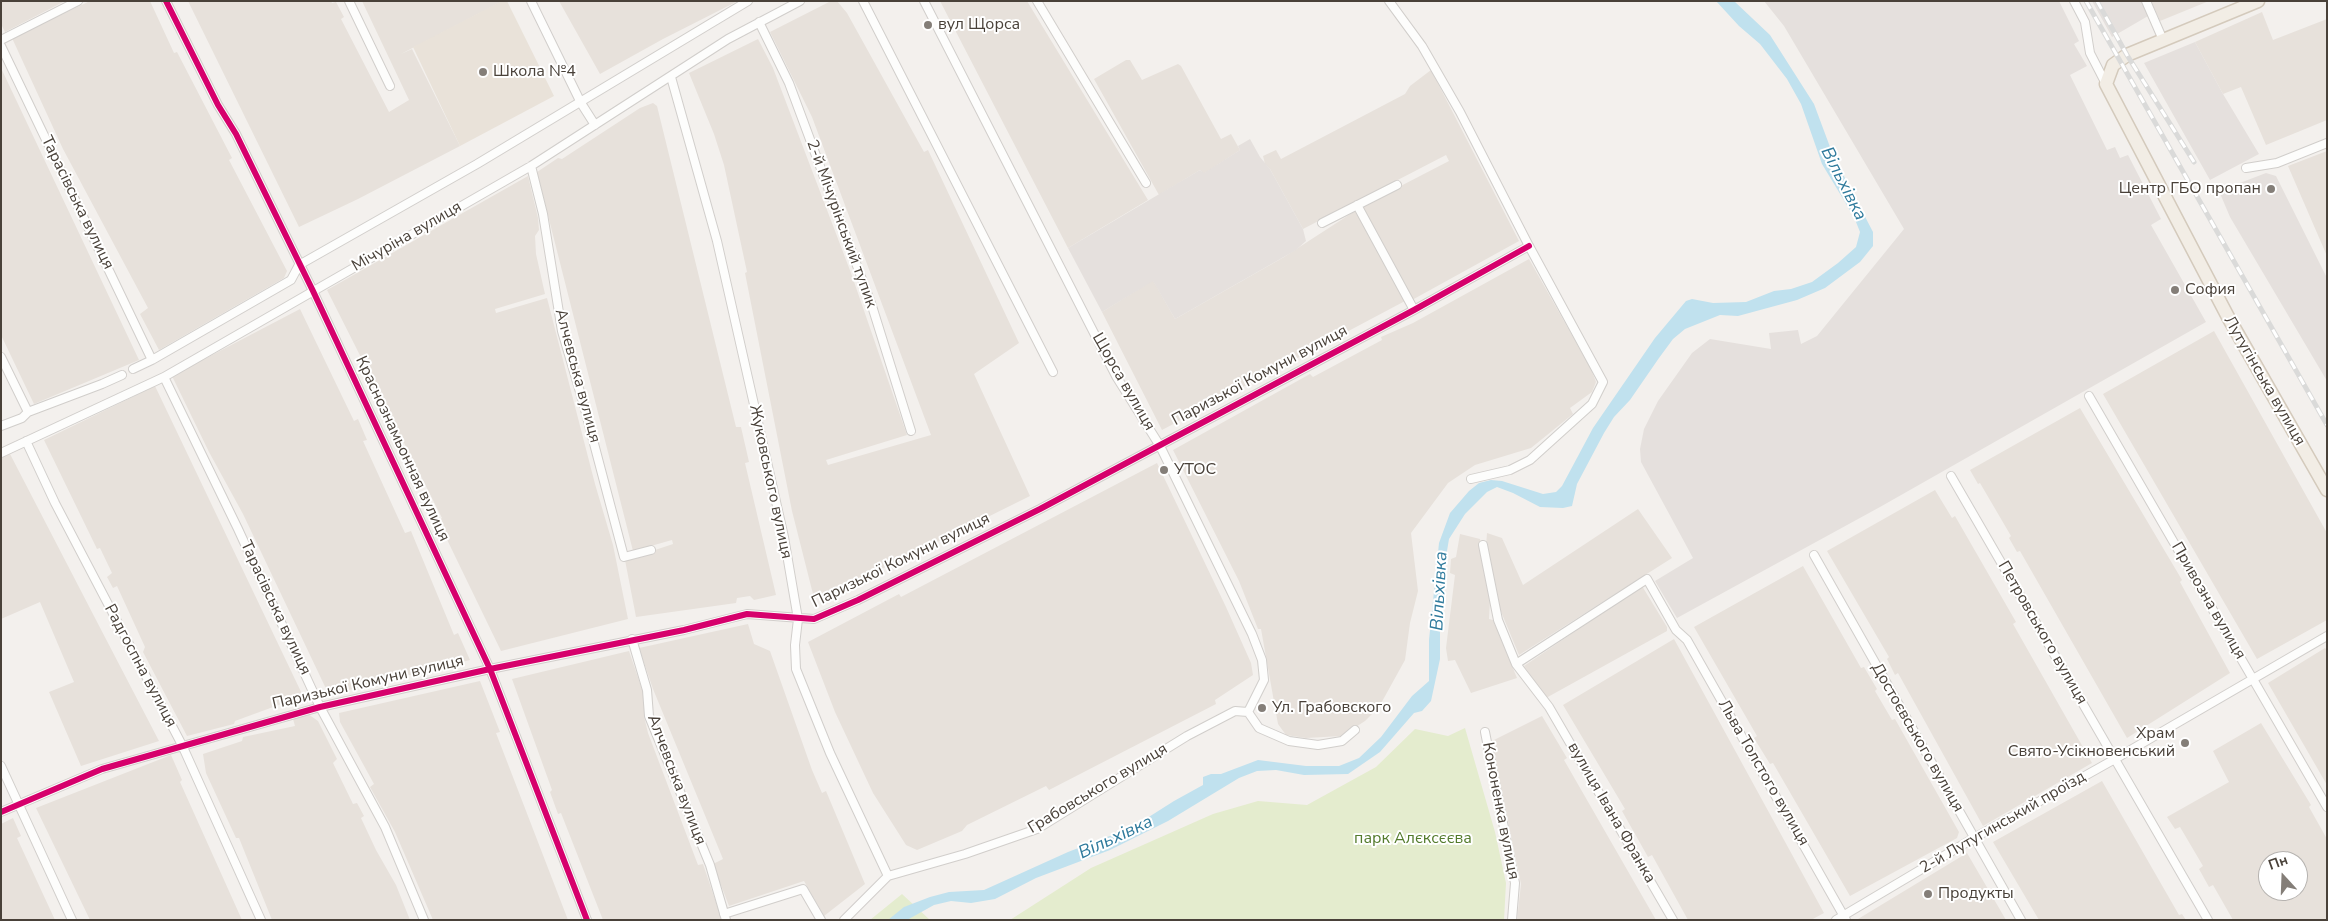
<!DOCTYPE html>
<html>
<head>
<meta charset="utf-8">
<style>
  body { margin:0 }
  #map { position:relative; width:2328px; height:921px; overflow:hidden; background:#f3f0ed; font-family:"Nunito Sans",sans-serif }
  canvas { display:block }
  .frame { position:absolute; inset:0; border:2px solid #494139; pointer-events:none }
  .north { position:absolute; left:2258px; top:851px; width:50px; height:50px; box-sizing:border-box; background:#fff; border:1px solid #b6b3b0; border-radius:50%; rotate:340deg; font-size:14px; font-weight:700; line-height:20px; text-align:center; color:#494139 }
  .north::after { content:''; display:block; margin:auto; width:18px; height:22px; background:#847e78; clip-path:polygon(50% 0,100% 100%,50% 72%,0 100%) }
</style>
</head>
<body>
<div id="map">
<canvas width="2328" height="921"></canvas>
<div class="frame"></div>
<div class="north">Пн</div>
</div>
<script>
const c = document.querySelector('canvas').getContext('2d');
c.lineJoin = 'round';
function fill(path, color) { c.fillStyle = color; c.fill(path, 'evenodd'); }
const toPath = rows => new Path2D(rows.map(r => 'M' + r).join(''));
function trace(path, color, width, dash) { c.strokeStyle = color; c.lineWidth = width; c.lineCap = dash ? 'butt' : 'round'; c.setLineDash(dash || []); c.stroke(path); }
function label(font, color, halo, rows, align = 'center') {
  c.font = font + ' "Nunito Sans",sans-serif'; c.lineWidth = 4; c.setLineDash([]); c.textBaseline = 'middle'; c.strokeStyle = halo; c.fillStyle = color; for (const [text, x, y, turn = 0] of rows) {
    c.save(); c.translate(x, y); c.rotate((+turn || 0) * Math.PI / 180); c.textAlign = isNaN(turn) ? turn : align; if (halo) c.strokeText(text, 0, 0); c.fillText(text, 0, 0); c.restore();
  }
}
const residential = toPath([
  [1,1,65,1,5,32,1,24],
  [90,1,150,1,174,53,177,52,232,158,229,160,287,271,284,278,159,350,140,314,148,308,63,149,12,38],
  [188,1,331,1,332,3,336,2,344,17,341,19,389,112,409,100,362,1,501,2,401,54,412,49,460,146,358,199,299,227],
  [559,1,738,1,663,39,600,74],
  [831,1,837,1,847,13,924,152,928,150,1019,343,974,374,1030,496,893,564,814,598,792,511,745,273,747,272,724,165,714,134,689,73,758,39,773,68,851,273,907,435,826,460,828,465,931,435,812,117,770,32],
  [940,1,1027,1,1148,200,1068,248],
  [2151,1,2209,1,2160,21],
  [2262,12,2273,40,2327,19,2327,120,2266,145,2241,87,2223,94,2195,42],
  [1126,60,1130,60,1142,80,1178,64,1181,66,1221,139,1231,134,1240,150,1204,174,1200,170,1159,195,1094,79],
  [1,68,139,360,34,404,1,335],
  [1431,70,1519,241,1412,300,1362,206,1449,161,1446,155,1303,229,1270,169,1265,164,1263,156,1276,150,1281,159,1405,94,1410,86],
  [653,103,657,106,736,427,741,427,749,462,745,463,776,595,754,600,750,596,737,598,736,603,636,617,625,560,673,544,672,540,633,551,537,172,558,158,562,159,640,108],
  [2327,151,2327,256,2288,166],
  [528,176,538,218,539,230,535,236,536,254,545,294,495,309,496,313,547,298,595,484,613,545,628,619,501,651,438,521,442,518,327,290],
  [1355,211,1405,301,1162,430,1102,312,1153,280,1175,319,1284,257],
  [1529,259,1591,369,1596,382,1592,392,1570,408,1573,414,1531,448,1475,465,1448,483,1411,533,1418,591,1410,623,1405,660,1379,707,1365,721,1342,736,1306,738,1286,735,1278,724,1261,629,1258,629,1239,581,1173,450,1310,374,1313,377,1382,340,1381,337,1413,323],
  [300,309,354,421,358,419,367,440,363,441,405,533,411,531,454,635,458,633,470,660,329,695,243,514,209,452,172,376],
  [2214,331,2327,533,2327,620,2257,659,2103,394],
  [155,386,303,696,235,721,234,724,187,736,143,652,145,647,117,586,113,588,107,577,112,573,100,548,97,549,44,440],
  [2080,408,2182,580,2180,582,2230,673,2127,738,2020,551,2017,552,2009,538,2011,536,1980,483,1978,484,1970,470],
  [10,454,95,618,159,741,81,766,49,692,74,682,40,602,1,619,1,458],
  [1157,463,1226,607,1251,663,1253,675,1215,700,1216,704,1049,790,1046,786,967,825,962,831,917,850,906,845,873,793,835,712,808,642,899,594,901,597],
  [1935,490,1952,518,1955,516,2016,622,2013,624,2092,763,1983,826,1898,673,1895,675,1887,659,1889,657,1827,551],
  [1638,509,1672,558,1519,655,1497,602,1486,546,1487,533,1502,538,1523,585],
  [1460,534,1480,539,1490,600,1489,619,1493,620,1517,678,1471,693,1455,660,1448,661,1446,648,1455,575,1450,573,1451,559,1456,557],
  [1803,566,1861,668,1864,667,1877,689,1875,691,1892,720,1895,719,1959,832,1957,838,1850,896,1773,763,1770,764,1754,738,1757,736,1694,627],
  [1642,586,1667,627,1667,631,1546,698,1524,666],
  [748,624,754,644,770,651,812,770,822,793,826,791,865,884,824,916,804,881,729,906,713,864,723,859,653,689,639,648],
  [1674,639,1824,913,1811,920,1688,920,1652,855,1648,857,1622,811,1625,809,1563,705],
  [2325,648,2327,650,2327,785,2268,683],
  [629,651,644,695,644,716,648,733,698,865,703,864,722,920,603,920,561,813,558,814,550,792,552,790,512,679],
  [480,681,500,732,496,733,568,920,433,920,395,832,370,787,374,784,340,722,339,713],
  [308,714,318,721,337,759,333,763,353,804,357,803,364,816,361,818,376,850,396,885,410,920,272,920,239,838,236,838,206,773,203,754,242,741,243,737,295,726,293,719],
  [1542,716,1567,758,1564,760,1656,920,1517,920,1521,884,1499,778,1490,742],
  [2261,723,2311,805,2309,807,2327,839,2327,920,2233,920,2213,885,2209,887,2199,869,2203,866,2180,827,2175,829,2167,817,2229,782,2213,751],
  [2268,861,2298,861,2298,891,2268,891],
  [171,755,182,780,180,782,242,920,90,920,36,808],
  [2102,781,2179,915,2182,914,2186,920,2039,920,1993,842],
  [13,818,21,836,17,838,55,920,1,920,1,824],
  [1967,853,2006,920,1858,920,1858,919]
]);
const industrial = toPath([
  [1764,1,2059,1,2079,41,2074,44,2087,66,2070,75,2107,150,2115,147,2120,158,2128,155,2161,219,2151,225,2206,322,1880,507,1677,618,1655,581,1693,558,1641,462,1640,449,1644,429,1658,401,1692,353,1710,339,1771,349,1769,333,1798,330,1801,344,1817,336,1904,229,1784,26],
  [2092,1,2142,1,2148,16,2112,37],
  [2195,42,2223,94,2259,154,2210,180,2144,63],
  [1250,139,1260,157,1270,169,1303,229,1306,241,1296,250,1175,319,1153,281,1102,312,1068,248,1200,170,1204,173,1240,150,1238,146],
  [2266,173,2276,176,2327,278,2327,381,2230,217,2219,191]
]);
const education = toPath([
  [502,1,507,1,554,96,460,146,413,47]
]);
const green = toPath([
  [1465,728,1495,832,1506,883,1504,920,1010,920,1091,868,1213,814,1258,801,1307,805,1376,767,1415,729,1448,736],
  [902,894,930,920,870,920]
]);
const water = toPath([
  [1716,1,1734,1,1770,35,1814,104,1833,155,1873,232,1873,246,1860,262,1825,288,1797,300,1738,316,1720,315,1685,329,1673,339,1659,358,1630,400,1614,417,1604,433,1577,484,1572,506,1563,508,1540,507,1513,493,1497,487,1487,492,1465,514,1449,539,1446,557,1440,621,1440,659,1431,701,1422,711,1414,713,1380,752,1348,774,1304,775,1276,770,1257,771,1239,778,1168,821,1110,850,1036,878,995,899,971,903,951,901,934,905,907,920,888,920,904,907,930,897,949,892,984,890,1068,852,1133,827,1174,801,1203,785,1203,777,1211,774,1221,774,1258,760,1306,766,1339,766,1359,758,1381,737,1412,696,1429,681,1429,640,1439,543,1450,513,1469,491,1479,483,1491,480,1502,481,1543,494,1556,492,1562,486,1593,428,1655,338,1686,301,1692,299,1713,303,1746,302,1774,291,1791,289,1812,282,1838,263,1856,247,1860,232,1854,217,1822,164,1801,104,1787,79,1760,44,1739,26]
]);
const minor = toPath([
  [166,1,218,105,236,134,313,291,490,669,587,920],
  [349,1,390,86],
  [531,1,581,103,595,125],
  [863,1,1053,372],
  [924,1,1116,376,1160,446,1252,634,1262,660,1264,680,1248,712,1259,728,1289,741,1318,745,1342,741,1355,730],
  [1037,1,1146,183],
  [1389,1,1422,46,1460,112,1529,246,1603,382,1592,404,1530,460,1510,470,1471,479],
  [2074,1,2085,22,2090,53,2106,84],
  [2146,1,2163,40],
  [759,22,789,83,872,306,911,431],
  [1,40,78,1],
  [1,46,152,360],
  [671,77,717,241,784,537,798,619,795,645,796,669,830,753,888,876],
  [531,166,543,214,562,331,583,402,624,557,651,550],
  [2246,168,2277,163,2327,143],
  [1357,205,1414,310],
  [1322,223,1397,185],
  [1,357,28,412],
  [133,369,152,360,291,280,299,265,477,164,748,1],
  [164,377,238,529,320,707,385,827,424,920],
  [2089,396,2327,807],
  [1,426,22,418,28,412,102,384,122,375],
  [26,441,55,503,182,745,261,920],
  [1,453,164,377,531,166,728,39,800,1],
  [1951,476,2208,920],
  [1483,545,1498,620,1516,664],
  [1814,555,2021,920],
  [632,639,647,690,649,716,710,865,726,920],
  [1485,732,1515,883,1512,920],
  [1,766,72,920],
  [1,812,102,769,320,707,490,669,684,630,747,614,814,619,858,600,1040,509,1414,310,1529,246],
  [724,914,803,889,821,920],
  [844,920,888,876,965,854,1037,829,1187,736,1235,711,1248,712],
  [1673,920,1549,707,1516,664,1647,579,1676,630,1687,640,1846,920],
  [1836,920,1974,838,2115,759,2327,636]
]);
const primary = toPath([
  [2258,1,2127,55,2113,65,2106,84,2228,317,2327,490]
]);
const rail = toPath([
  [2086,1,2327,425],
  [2097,1,2127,55,2194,162]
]);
const cycleway = toPath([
  [166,1,218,105,236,134,313,291,490,669,587,920],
  [1,812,102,769,320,707,490,669,684,630,747,614,814,619,858,600,1040,509,1414,310,1529,246]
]);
const markers = [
  [928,25,5,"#847e78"],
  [483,72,5,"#847e78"],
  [2271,189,5,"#847e78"],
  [2175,290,5,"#847e78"],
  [1164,470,5,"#847e78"],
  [1262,708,5,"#847e78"],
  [2185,743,5,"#847e78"],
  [1928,894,5,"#847e78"]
];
const poiNames = [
  ["вул Щорса",938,25],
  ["Школа №4",493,72],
  ["Центр ГБО пропан",2261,189,"right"],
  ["София",2185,290],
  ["УТОС",1174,470],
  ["Ул. Грабовского",1272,708],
  ["Храм",2175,734,"right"],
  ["Свято-Усікновенський",2175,752,"right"],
  ["Продукты",1938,894]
];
const streetNames = [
  ["Тарасівська вулиця",77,203,64],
  ["2-й Мічурінський тупик",841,224,70],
  ["Мічуріна вулиця",407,237,-30],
  ["Алчевська вулиця",577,376,75],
  ["Паризької Комуни вулиця",1260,376,-28],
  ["Лутугінська вулиця",2264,381,60],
  ["Щорса вулиця",1123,382,60],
  ["Краснознамьонная вулиця",402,449,65],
  ["Жуковського вулиця",770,482,78],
  ["Паризької Комуни вулиця",901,561,-26],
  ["Привозна вулиця",2208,601,60],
  ["Тарасівська вулиця",275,608,65],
  ["Петровського вулиця",2042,633,60],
  ["Радгоспна вулиця",140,666,62],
  ["Паризької Комуни вулиця",368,683,-13],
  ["Достоєвського вулиця",1917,738,60],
  ["Льва Толстого вулиця",1763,773,60],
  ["Алчевська вулиця",676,780,69],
  ["Грабовського вулиця",1098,789,-31],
  ["Кононенка вулиця",1500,811,79],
  ["вулиця Івана Франка",1611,813,60],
  ["2-й Лутугинський проїзд",2003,823,-30]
];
const parkNames = [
  ["парк Алєксєєва",1413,839]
];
const waterNames = [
  ["Вільхівка",1843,184,63],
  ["Вільхівка",1440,591,-87],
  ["Вільхівка",1116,838,-25]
];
fill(residential, '#e7e1db');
fill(industrial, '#e5e0dd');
fill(education, '#e9e2d9');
fill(green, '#e4ecce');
fill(water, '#c0e1ee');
trace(minor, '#d1cecb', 10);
trace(primary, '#d4cabc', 15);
trace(minor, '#fdfdfc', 8);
trace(primary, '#f2ede5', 12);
trace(rail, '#dadad9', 5);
trace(rail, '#fff', 3, [9]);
trace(cycleway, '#d6006c', 6);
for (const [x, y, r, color] of markers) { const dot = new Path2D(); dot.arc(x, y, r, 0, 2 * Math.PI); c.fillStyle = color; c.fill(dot); trace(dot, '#fff', 2); }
label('16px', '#494139', '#fff', poiNames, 'left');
label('16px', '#494139', '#fff', streetNames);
label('16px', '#537b2c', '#fff', parkNames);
label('italic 18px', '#2e7a9c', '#fff', waterNames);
</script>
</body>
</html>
